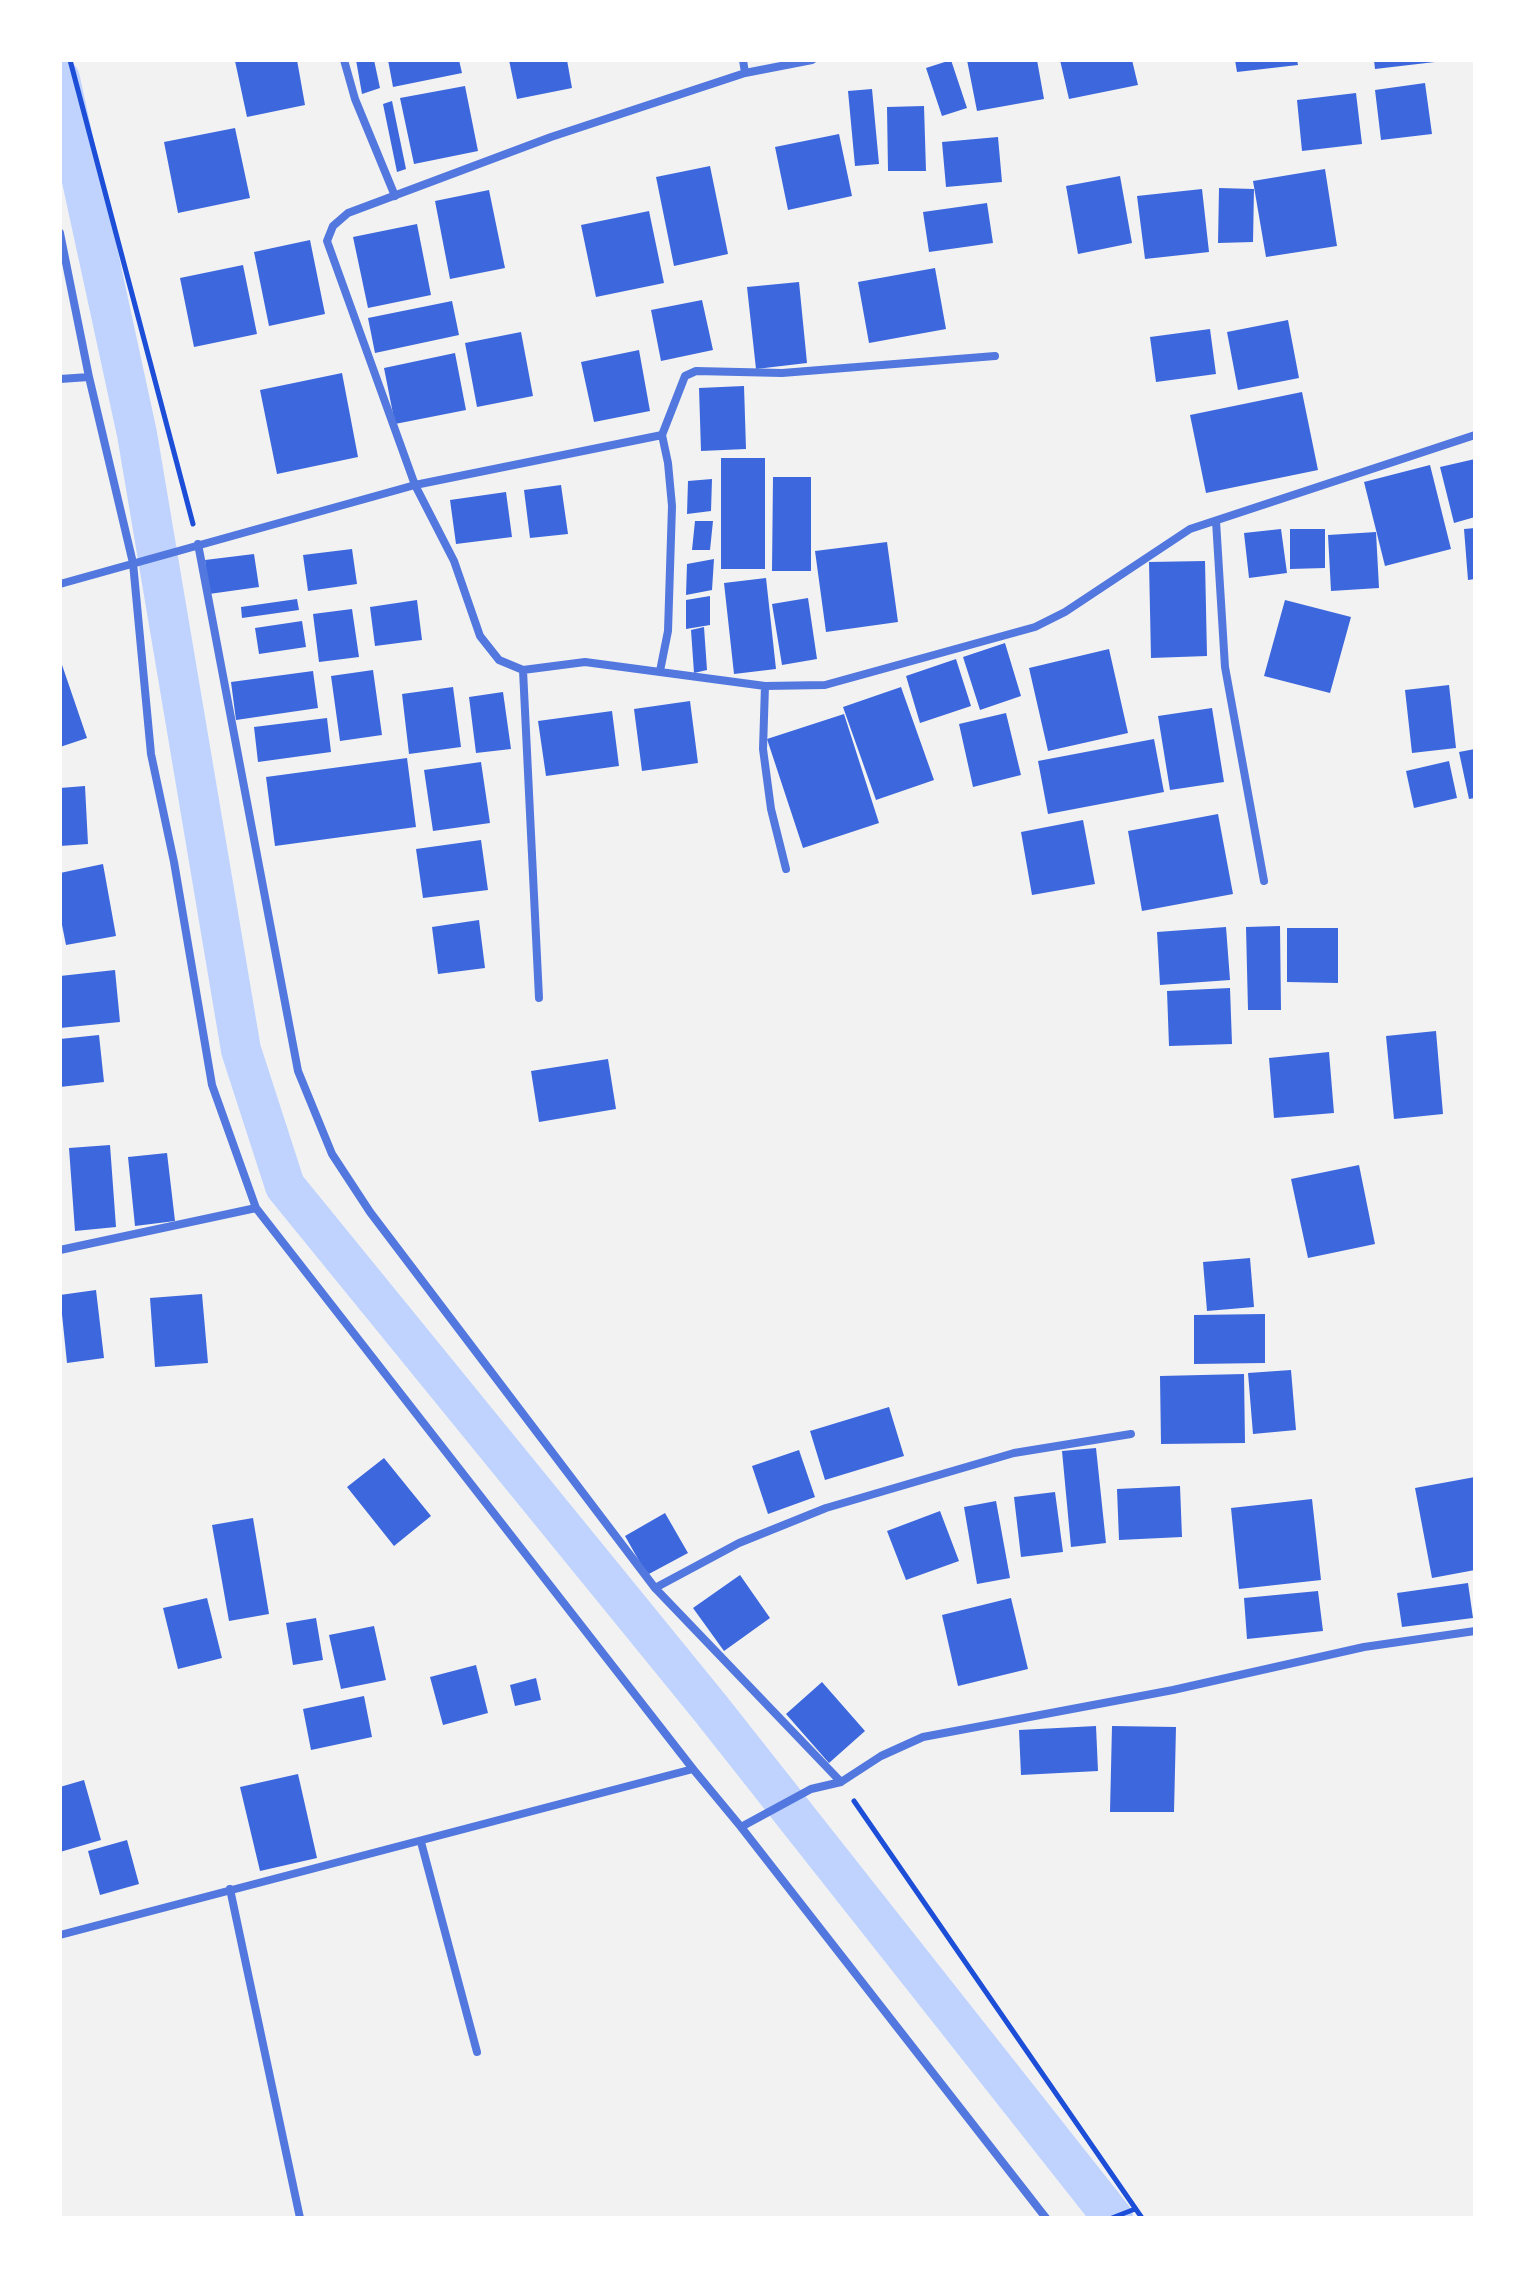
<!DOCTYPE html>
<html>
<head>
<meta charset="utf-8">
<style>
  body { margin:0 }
  #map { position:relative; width:1535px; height:2278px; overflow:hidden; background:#f2f2f2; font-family:"Archivo Narrow",sans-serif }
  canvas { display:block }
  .frame { position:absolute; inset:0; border:62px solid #fff; pointer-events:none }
</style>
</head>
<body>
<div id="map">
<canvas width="1535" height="2278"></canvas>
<div class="frame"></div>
</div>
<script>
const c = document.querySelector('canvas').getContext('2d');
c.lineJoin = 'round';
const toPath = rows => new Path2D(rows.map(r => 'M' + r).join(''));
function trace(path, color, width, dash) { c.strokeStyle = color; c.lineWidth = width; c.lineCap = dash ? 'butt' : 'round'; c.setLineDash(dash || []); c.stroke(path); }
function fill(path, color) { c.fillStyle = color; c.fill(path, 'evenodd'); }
const canal = toPath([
  [60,79,137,434,241,1050,285,1186,711,1709,1113,2218]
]);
const building = toPath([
  [242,60,297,60,305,105,247,117,235,61],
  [356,60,374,60,380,88,362,94],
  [388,60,459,60,462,73,393,87],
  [509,60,567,60,572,88,517,99],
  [951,60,967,108,942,116,926,68],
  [967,60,1037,60,1044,99,977,111],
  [1060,60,1132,60,1138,85,1069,99],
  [1235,60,1297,60,1298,65,1237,72],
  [1374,60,1434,60,1435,62,1375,69],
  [1425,83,1432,134,1381,140,1375,90],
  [465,86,478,151,414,164,400,98],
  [872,89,879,164,855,166,848,91],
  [1356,93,1362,144,1302,151,1297,100],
  [392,101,406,169,397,172,383,104],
  [924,106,926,171,888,171,887,107],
  [235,128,250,198,178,213,164,142],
  [839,134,852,196,788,210,775,147],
  [998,137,1002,182,946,187,942,142],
  [710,166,728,254,674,266,656,177],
  [1325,169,1337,246,1266,257,1253,181],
  [1120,176,1132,243,1078,254,1066,186],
  [1219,188,1254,189,1253,242,1218,243],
  [1202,189,1209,252,1145,259,1137,196],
  [489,190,505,268,450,279,435,201],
  [987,203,993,243,929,252,923,212],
  [649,211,664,283,596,297,581,225],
  [417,224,431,295,368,308,353,237],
  [310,240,325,314,269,326,254,252],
  [243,265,257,334,194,347,180,278],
  [935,268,946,329,869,343,858,282],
  [799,282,807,363,756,369,747,287],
  [702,300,713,350,661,361,651,310],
  [452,301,459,335,375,353,368,318],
  [1288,320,1299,378,1238,390,1227,332],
  [1210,329,1216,374,1156,382,1150,337],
  [521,332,533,396,477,407,465,343],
  [639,350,650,411,594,422,581,362],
  [455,353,466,410,395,424,384,368],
  [342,373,358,457,277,474,260,390],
  [744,386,746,449,701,451,699,388],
  [1302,392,1318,470,1206,493,1190,415],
  [721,458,765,458,765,569,721,569],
  [1475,459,1475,517,1454,523,1440,467],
  [1430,465,1451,549,1385,566,1364,482],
  [773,477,811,477,811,571,772,571],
  [712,479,711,511,687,514,688,481],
  [561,485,568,534,530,538,524,490],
  [506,492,512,537,456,544,450,500],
  [695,521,713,521,710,550,692,550],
  [1475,528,1475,579,1468,580,1464,529],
  [1281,529,1287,573,1249,578,1244,533],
  [1290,529,1325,529,1325,568,1290,569],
  [1376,532,1379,588,1331,591,1328,535],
  [887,542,898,622,826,632,815,551],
  [352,549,357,584,308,591,303,555],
  [254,554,259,587,209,594,205,560],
  [714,559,712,590,686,595,687,564],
  [1205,561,1207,656,1151,658,1149,562],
  [766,578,776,669,734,674,724,583],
  [710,596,710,625,686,629,686,600],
  [808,598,817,659,782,665,772,604],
  [297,599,299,610,242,618,241,607],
  [417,600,422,640,375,646,370,607],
  [1285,600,1351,617,1330,693,1264,676],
  [352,609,359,657,319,662,313,614],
  [302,621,306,647,259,654,255,628],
  [704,627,707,670,694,673,691,630],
  [1005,643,1021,696,980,710,963,657],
  [1109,649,1128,733,1048,751,1029,668],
  [60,659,87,738,60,747],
  [956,659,971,706,920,723,906,676],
  [373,670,382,735,340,741,331,676],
  [313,671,318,708,236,720,231,682],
  [1449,685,1456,748,1412,753,1405,690],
  [453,687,461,747,409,754,402,694],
  [901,687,934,780,876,800,843,707],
  [503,692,511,749,476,753,469,697],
  [690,701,698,763,642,771,634,709],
  [1212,708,1224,782,1170,790,1158,716],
  [612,711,619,766,546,776,538,721],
  [1006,713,1021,775,973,787,959,724],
  [844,714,879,823,803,848,767,739],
  [327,718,331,752,258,762,254,727],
  [1154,739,1164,792,1048,814,1038,761],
  [1475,749,1475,798,1469,799,1459,752],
  [407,758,416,827,275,846,266,777],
  [1449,761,1457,798,1414,808,1406,771],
  [481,762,490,823,433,831,424,770],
  [85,786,88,844,60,846,60,788],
  [1218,814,1233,894,1142,911,1128,831],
  [1083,820,1095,884,1032,895,1021,832],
  [481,840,488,890,423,898,416,849],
  [103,864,116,936,66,945,60,915,60,873],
  [479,920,485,968,438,974,432,927],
  [1280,926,1281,1010,1248,1010,1246,927],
  [1226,927,1230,980,1160,985,1157,932],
  [1287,928,1338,928,1338,983,1287,982],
  [115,970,120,1022,60,1028,60,976],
  [1230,988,1232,1044,1169,1046,1167,991],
  [1436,1031,1443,1114,1394,1119,1386,1036],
  [99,1035,104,1082,60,1087,60,1039],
  [1329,1052,1334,1113,1274,1118,1269,1058],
  [608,1059,616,1109,539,1122,531,1071],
  [110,1145,116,1227,75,1231,69,1148],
  [167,1153,175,1221,135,1226,128,1157],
  [1359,1165,1375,1244,1308,1258,1291,1179],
  [1250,1258,1254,1307,1207,1311,1203,1262],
  [96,1290,104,1358,67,1363,60,1295],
  [202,1294,208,1363,155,1367,150,1298],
  [1265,1314,1265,1363,1194,1364,1194,1315],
  [1291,1370,1296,1430,1253,1434,1248,1373],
  [1244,1374,1245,1443,1161,1444,1160,1376],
  [889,1407,904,1456,825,1480,810,1431],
  [1096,1448,1106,1543,1071,1547,1062,1451],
  [799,1450,815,1497,768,1514,752,1466],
  [384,1458,431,1516,394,1546,347,1487],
  [1475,1477,1475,1570,1432,1578,1415,1488],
  [1180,1486,1182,1537,1119,1540,1117,1489],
  [1055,1492,1063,1552,1021,1557,1014,1497],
  [1312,1499,1321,1580,1239,1589,1231,1508],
  [996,1501,1010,1578,977,1584,964,1507],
  [940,1511,959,1561,906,1580,887,1531],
  [665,1513,688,1553,647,1575,625,1536],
  [253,1518,269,1614,229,1621,212,1525],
  [740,1575,770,1618,724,1651,693,1608],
  [1468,1583,1473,1618,1402,1627,1397,1593],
  [1318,1591,1323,1631,1247,1639,1244,1598],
  [207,1598,222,1658,178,1669,163,1608],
  [1011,1598,1028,1669,958,1686,942,1615],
  [316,1618,323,1660,293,1665,286,1623],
  [374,1626,386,1680,341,1689,329,1635],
  [476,1665,488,1713,443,1725,430,1677],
  [536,1678,541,1700,515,1706,510,1685],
  [822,1682,865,1731,829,1763,786,1714],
  [364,1696,372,1737,311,1750,303,1709],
  [1096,1726,1098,1771,1021,1775,1019,1730],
  [1112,1726,1176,1727,1174,1812,1110,1812],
  [298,1774,317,1858,260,1871,240,1787],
  [84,1780,101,1840,60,1852,60,1787],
  [127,1840,139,1884,100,1895,88,1851]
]);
const path = toPath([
  [70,60,193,524],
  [854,1801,1142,2218],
  [1112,2218,1135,2209]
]);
const minor = toPath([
  [344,60,355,99,395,196],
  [743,60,745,73],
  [812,60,745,73,551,137,348,213,333,226,327,241,415,485,662,435,685,376,696,371,782,373,995,356],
  [60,233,89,377,133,563,151,754,174,862,212,1085,256,1208,693,1769,741,1827,1046,2218],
  [60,379,89,377],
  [1216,521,1225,667,1264,881],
  [198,544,298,1071,332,1154,370,1212,655,1588,841,1782],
  [60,584,415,485,454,561,480,636,499,660,523,670,585,662,765,686,825,685,1035,627,1065,612,1190,529,1475,435],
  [523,670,539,998],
  [660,671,668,631,672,506,668,463,662,435],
  [765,686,763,749,771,809,786,869],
  [60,1250,256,1208],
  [655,1588,739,1543,826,1508,1014,1453,1131,1434],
  [741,1827,811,1789,841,1782,881,1756,923,1737,1173,1690,1364,1647,1475,1631],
  [421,1842,477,2052],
  [230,1889,300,2218],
  [60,1935,693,1769]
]);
trace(canal, '#bfd3fe', 40);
fill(building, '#3d67dc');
trace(path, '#1d4ed8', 5);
trace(minor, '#5277de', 8);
</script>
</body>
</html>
